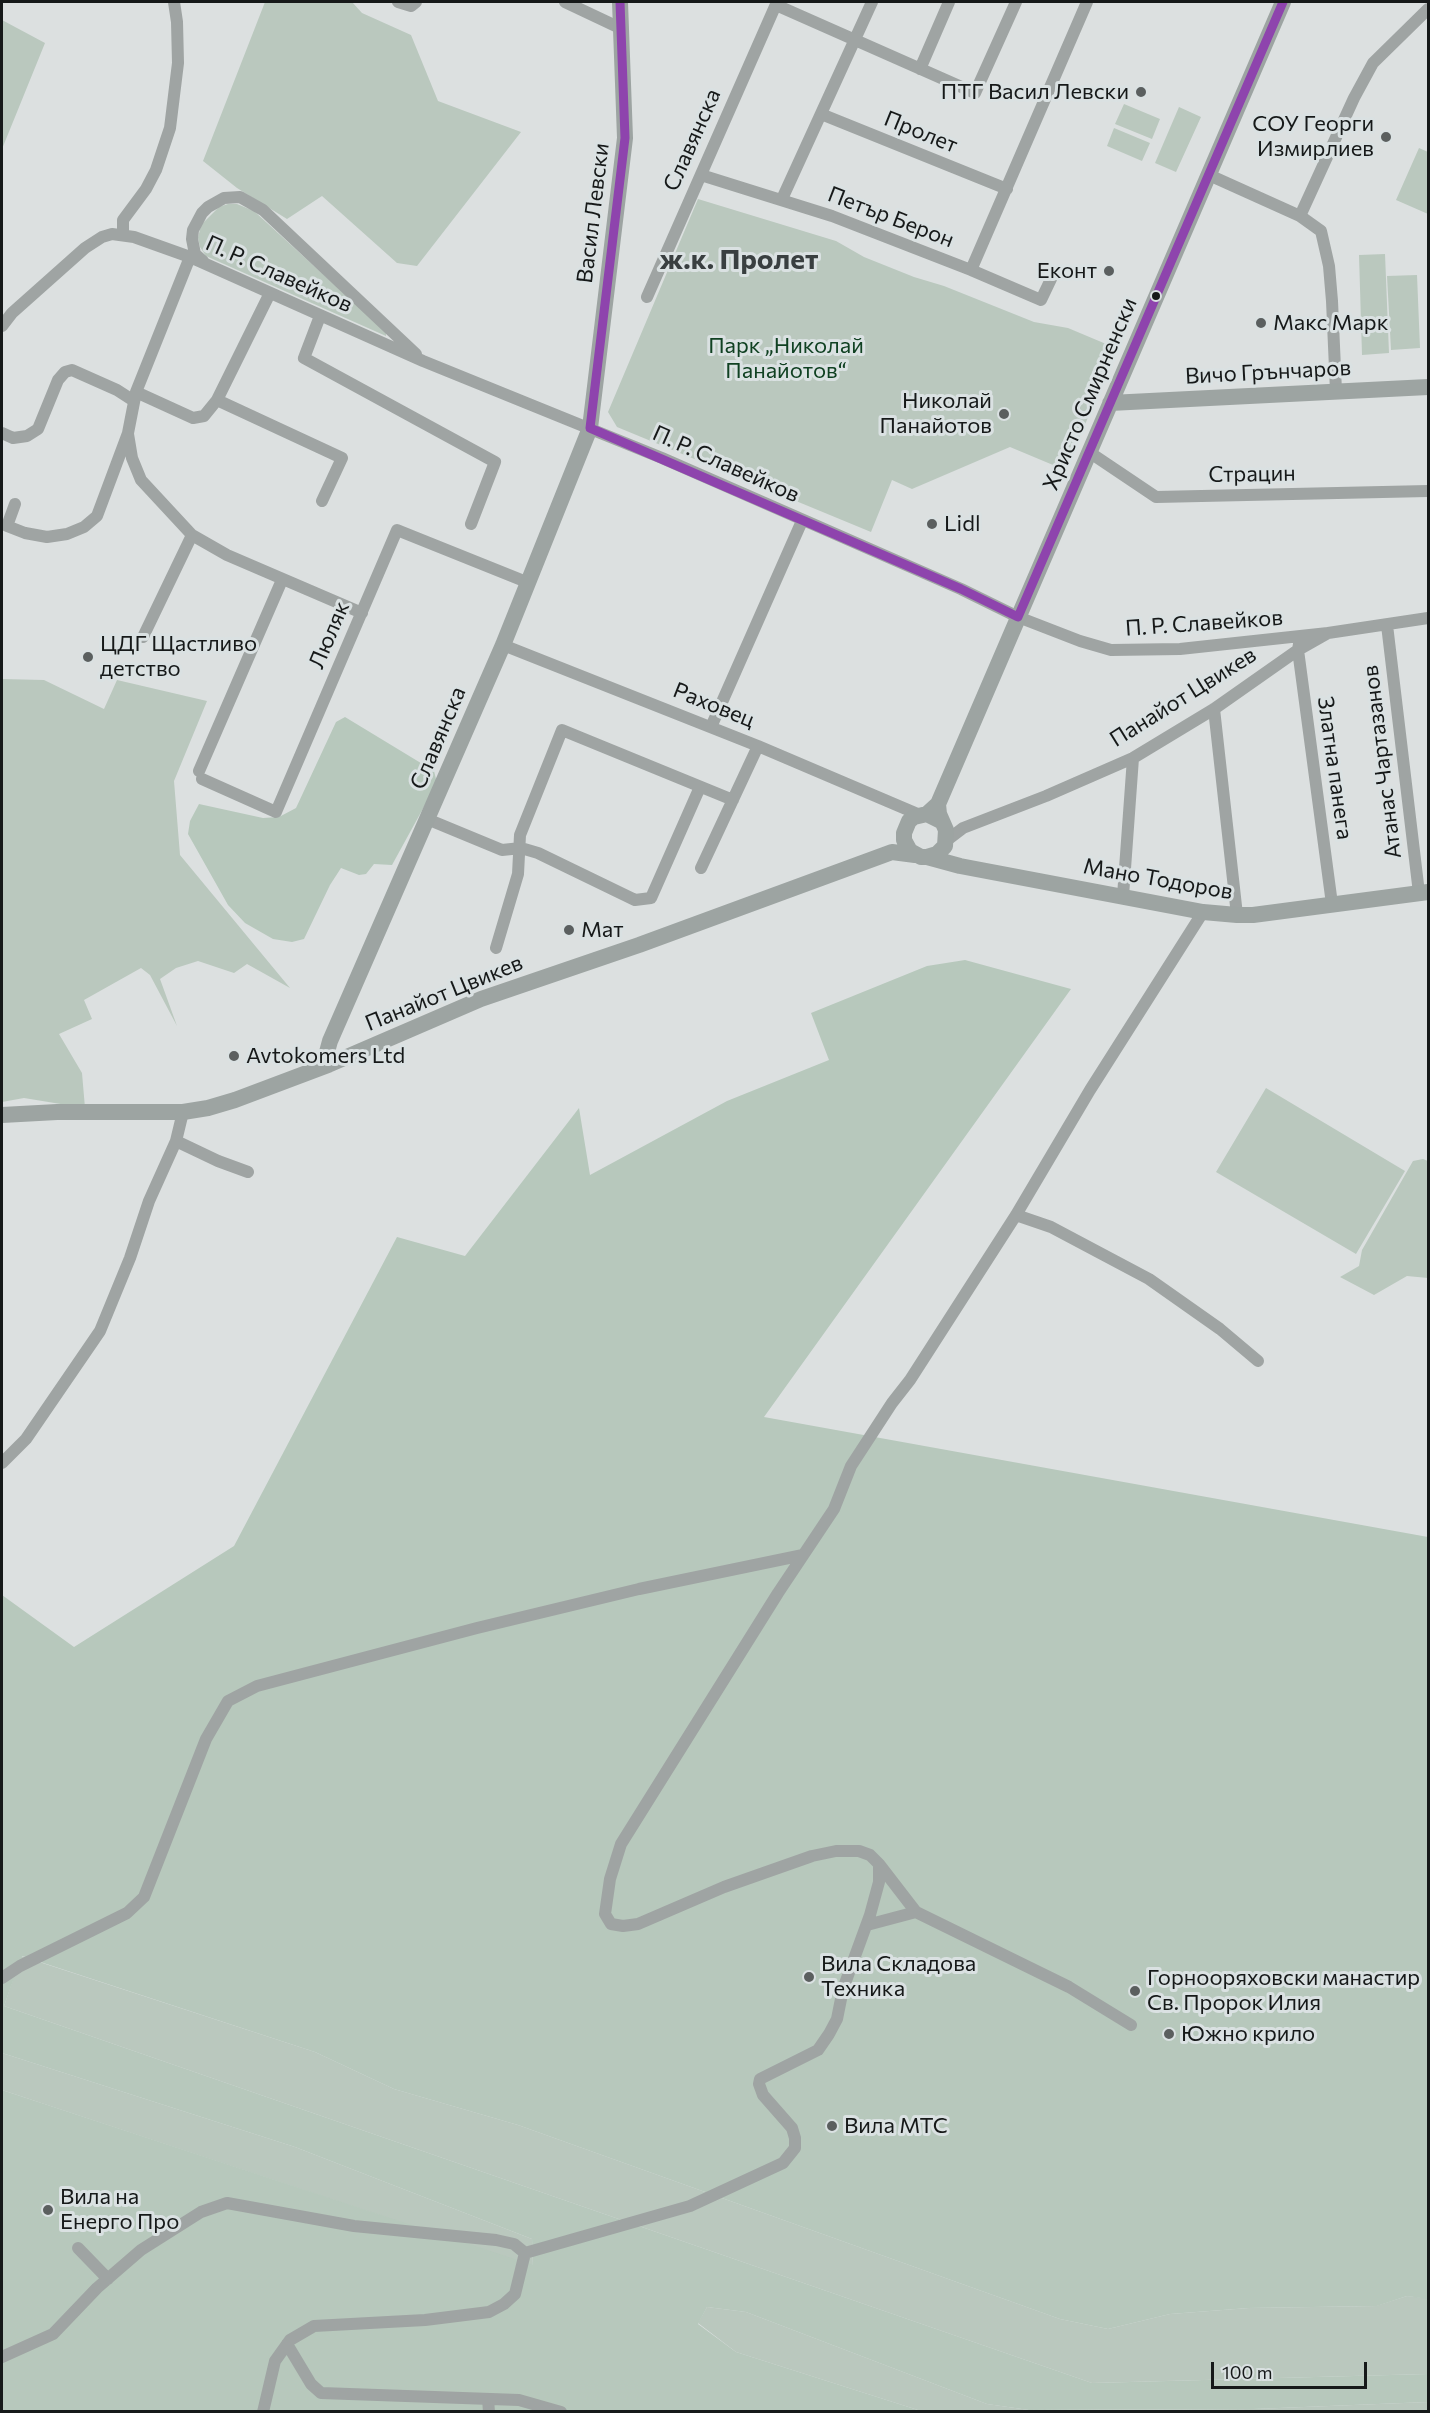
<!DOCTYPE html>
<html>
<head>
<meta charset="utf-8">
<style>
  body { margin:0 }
  #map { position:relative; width:1430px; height:2413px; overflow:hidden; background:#dce0e0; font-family:Commissioner,sans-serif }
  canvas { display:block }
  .frame { position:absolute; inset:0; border:3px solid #161919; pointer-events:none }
  .scale { position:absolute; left:1211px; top:2362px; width:156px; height:27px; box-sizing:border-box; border:3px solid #161919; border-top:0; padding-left:8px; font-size:18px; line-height:21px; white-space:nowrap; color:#161919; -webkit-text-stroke:4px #dae1e2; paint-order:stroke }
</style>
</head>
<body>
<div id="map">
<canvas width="1430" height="2413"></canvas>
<div class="frame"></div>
<div class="scale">100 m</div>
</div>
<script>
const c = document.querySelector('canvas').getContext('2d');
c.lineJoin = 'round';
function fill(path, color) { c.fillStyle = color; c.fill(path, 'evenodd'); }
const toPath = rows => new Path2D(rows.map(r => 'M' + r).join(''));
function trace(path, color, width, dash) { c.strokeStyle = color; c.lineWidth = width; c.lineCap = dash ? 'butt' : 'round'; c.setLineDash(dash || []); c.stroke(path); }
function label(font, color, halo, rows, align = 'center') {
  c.font = font + ' Commissioner,sans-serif'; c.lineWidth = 6; c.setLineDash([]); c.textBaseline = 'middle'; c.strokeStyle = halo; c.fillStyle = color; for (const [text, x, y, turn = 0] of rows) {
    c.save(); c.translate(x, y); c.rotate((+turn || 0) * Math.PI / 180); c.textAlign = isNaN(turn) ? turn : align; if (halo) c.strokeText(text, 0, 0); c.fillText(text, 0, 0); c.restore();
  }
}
const green = toPath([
  [265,2,352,2,362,13,411,35,438,101,521,132,417,266,397,263,322,196,287,219,237,188,203,161],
  [2,20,45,43,2,149],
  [1124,104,1160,119,1152,139,1115,124],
  [1179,107,1201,117,1176,172,1155,163],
  [1114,128,1150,143,1142,161,1107,146],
  [1419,148,1428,152,1428,214,1396,200],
  [698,199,836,241,864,257,914,277,944,286,1034,322,1068,328,1118,349,1065,470,1010,447,912,489,892,480,871,532,617,427,608,412],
  [228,204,237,204,254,211,386,332,386,336,206,256,200,247,198,238,201,225,219,207],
  [1385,254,1389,353,1362,355,1359,255],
  [1417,275,1420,348,1391,350,1387,276],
  [2,679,44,680,104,709,117,680,207,701,174,781,180,855,290,988,247,964,234,973,198,961,176,968,160,979,177,1026,150,975,141,968,84,1000,92,1019,59,1034,82,1073,85,1108,24,1098,2,1102],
  [1266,1088,1405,1171,1356,1254,1216,1172],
  [1423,1159,1428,1161,1428,1278,1407,1276,1374,1295,1340,1277,1359,1266,1362,1250,1413,1161],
  [21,1956,315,2052,394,2089,518,2125,1060,2319,1108,2329,1170,2314,1249,2308,1376,2306,1407,2296,1427,2298,1428,2374,1092,2383,4,2006],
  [2,2053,295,2147,532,2239,533,2266,2,2090],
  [707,2307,746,2312,987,2404,1029,2410,1254,2409,1428,2402,1428,2411,921,2411,736,2352,698,2323]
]);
const forest = toPath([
  [345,717,434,771,437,783,392,865,374,864,366,874,359,875,341,868,330,885,304,939,292,942,273,939,245,923,228,905,188,834,190,821,199,804,263,818,279,817,296,808,336,722],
  [965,960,1071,989,764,1417,1428,1537,1428,2299,1407,2296,1377,2306,1249,2308,1170,2314,1108,2329,1060,2319,518,2125,394,2089,315,2052,22,1956,4,2006,1092,2383,1428,2374,1428,2402,1254,2409,1029,2410,987,2404,746,2312,707,2307,698,2324,736,2352,921,2411,2,2411,2,2090,533,2265,532,2239,295,2147,2,2053,2,1595,74,1647,234,1546,397,1237,465,1256,579,1108,590,1175,727,1101,829,1060,811,1013,927,966]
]);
const street = toPath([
  [398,2,411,6,416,2],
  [565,2,620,28],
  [776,5,975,93,1016,2],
  [920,69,949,2],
  [821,114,1007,189],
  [701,175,832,216,971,270,1041,300,1051,279],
  [1209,175,1300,216,1321,231,1329,266,1332,301,1336,391],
  [782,199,872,2],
  [1300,216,1354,98,1373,63,1428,9],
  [123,235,123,220,146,189,156,170,170,128,178,63,177,22,174,2],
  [203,261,195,254,192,239,193,230,202,213,208,207,224,198,240,197,263,210,416,354],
  [971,270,1087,2],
  [647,297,777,2],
  [320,316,304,358,495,462,471,524],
  [2,326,12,313,85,248,102,237,112,234,134,237,190,257,423,361,662,458,961,589,1018,617,1080,641,1111,650,1180,649,1328,633],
  [136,392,193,418,204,416,217,400,270,293],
  [217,400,342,458,322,501],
  [2,433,13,438,27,436,38,429,58,380,65,372,72,370,117,390,134,401],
  [128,434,132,458,141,480,192,535,227,555,362,613],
  [1089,452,1156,497,1428,491],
  [15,504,7,526,25,533,47,537,67,534,84,527,97,516,128,433,136,392,190,257],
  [1387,625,1419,893],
  [143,637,192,535],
  [1299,644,1298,650,1332,904],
  [503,645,758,746,920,815],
  [1214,709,1237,915],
  [711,727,802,521],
  [199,771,282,580],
  [202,779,276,812,397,530,529,583],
  [427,819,502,850,521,848,538,853,635,900,651,898,700,787],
  [946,841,963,828,1046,796,1133,758,1214,709,1298,650,1328,633,1428,618],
  [701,868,758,746],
  [1123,896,1133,758],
  [496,948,518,874,520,835,562,730,733,800],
  [176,1141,218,1161,248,1172],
  [1016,1215,1051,1227,1149,1279,1220,1329,1258,1361],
  [2,1463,26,1439,100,1331,130,1258,149,1201,176,1141,183,1112],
  [879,1864,916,1912,1069,1987,1131,2025],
  [867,1925,916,1912],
  [2,1978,20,1966,127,1913,144,1897,206,1739,228,1701,257,1686,477,1628,639,1589,803,1555],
  [78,2248,108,2279],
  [287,2344,311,2384,321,2393,519,2400,561,2412],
  [2,2357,53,2334,97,2288,141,2250,201,2212,227,2203,354,2226,496,2240,514,2244,525,2253],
  [488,2399,489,2412],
  [263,2412,275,2361,290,2340,314,2326,425,2320,489,2312,504,2304,515,2294,525,2253,690,2206,783,2163,795,2148,795,2138,792,2128,763,2095,759,2084,760,2079,818,2050,829,2034,837,2019,843,1989,870,1915,879,1882,879,1864,870,1855,859,1851,836,1851,812,1856,724,1887,638,1924,623,1926,611,1924,605,1914,610,1879,621,1844,778,1593,834,1509,851,1466,892,1403,910,1380,1016,1215,1090,1090,1203,912]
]);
const secondary = toPath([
  [1110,403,1428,387],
  [938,804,939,814,946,830,945,846,937,854,927,857,921,857,910,851,904,840,904,833,909,821,914,817,927,814,941,821],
  [927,814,938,804,1283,2],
  [927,857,960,866,1203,912,1237,915,1253,915,1428,892],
  [328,1065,327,1052,330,1041,503,645,590,428,625,138,620,2],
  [2,1115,57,1112,183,1112,208,1108,235,1100,328,1065,481,999,639,945,892,852,915,855]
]);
const bus1 = toPath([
  [620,2,625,138,590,428,961,589,1018,617,1283,2]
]);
const markers = [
  [1141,92,6,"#5b5f5f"],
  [1386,137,6,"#5b5f5f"],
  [1109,271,6,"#5b5f5f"],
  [1156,296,5,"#161919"],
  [1261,323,6,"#5b5f5f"],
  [1004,414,6,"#5b5f5f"],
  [932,524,6,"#5b5f5f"],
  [88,657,6,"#5b5f5f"],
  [569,930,6,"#5b5f5f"],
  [234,1056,6,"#5b5f5f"],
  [809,1977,6,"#5b5f5f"],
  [1135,1991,6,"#5b5f5f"],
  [1169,2034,6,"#5b5f5f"],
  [832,2126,6,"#5b5f5f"],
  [48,2210,6,"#5b5f5f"]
];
const poiNames = [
  ["ПТГ Васил Левски",1129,92,"right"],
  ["СОУ Георги",1374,124,"right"],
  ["Измирлиев",1374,149,"right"],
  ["Еконт",1097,271,"right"],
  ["Макс Марк",1273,323],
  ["Николай",992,401,"right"],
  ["Панайотов",992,426,"right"],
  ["Lidl",944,524],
  ["ЦДГ Щастливо",100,644],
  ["детство",100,669],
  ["Мат",581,930],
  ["Avtokomers Ltd",246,1056],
  ["Вила Складова",821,1964],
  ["Техника",821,1989],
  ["Горнооряховски манастир",1147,1978],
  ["Св. Пророк Илия",1147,2003],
  ["Южно крило",1181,2034],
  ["Вила МТС",844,2126],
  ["Вила на",60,2197],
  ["Енерго Про",60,2222]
];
const streetNames = [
  ["Пролет",921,132,22],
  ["Славянска",692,140,-66],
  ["Васил Левски",593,213,-83],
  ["Петър Берон",891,217,21],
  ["П. Р. Славейков",279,274,24],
  ["Вичо Грънчаров",1268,372,-3],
  ["Христо Смирненски",1090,394,-67],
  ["П. Р. Славейков",726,464,24],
  ["Страцин",1252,474,-1],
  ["П. Р. Славейков",1204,623,-4],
  ["Люляк",329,635,-67],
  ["Панайот Цвикев",1183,697,-32],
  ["Раховец",714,705,22],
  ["Славянска",438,738,-67],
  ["Атанас Чартазанов",1382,762,-97],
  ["Златна панега",1335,768,82],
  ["Мано Тодоров",1158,879,10],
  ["Панайот Цвикев",444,993,-22]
];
const parkNames = [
  ["Парк „Николай",786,346],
  ["Панайотов“",786,371]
];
const districtNames = [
  ["ж.к. Пролет",739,260]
];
fill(green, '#bac8be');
fill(forest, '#b7c8bc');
trace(street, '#9fa4a3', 12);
trace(secondary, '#9da4a2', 16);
trace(bus1, '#8e44ad', 9);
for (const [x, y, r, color] of markers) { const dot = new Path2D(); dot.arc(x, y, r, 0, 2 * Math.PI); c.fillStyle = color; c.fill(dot); trace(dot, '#dae1e2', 2); }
label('22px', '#161919', '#dae1e2', poiNames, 'left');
label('22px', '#161919', '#dae1e2', streetNames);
label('22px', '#104122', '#dae1e2', parkNames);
label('bold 28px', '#393f40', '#dae1e2', districtNames);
</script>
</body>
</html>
